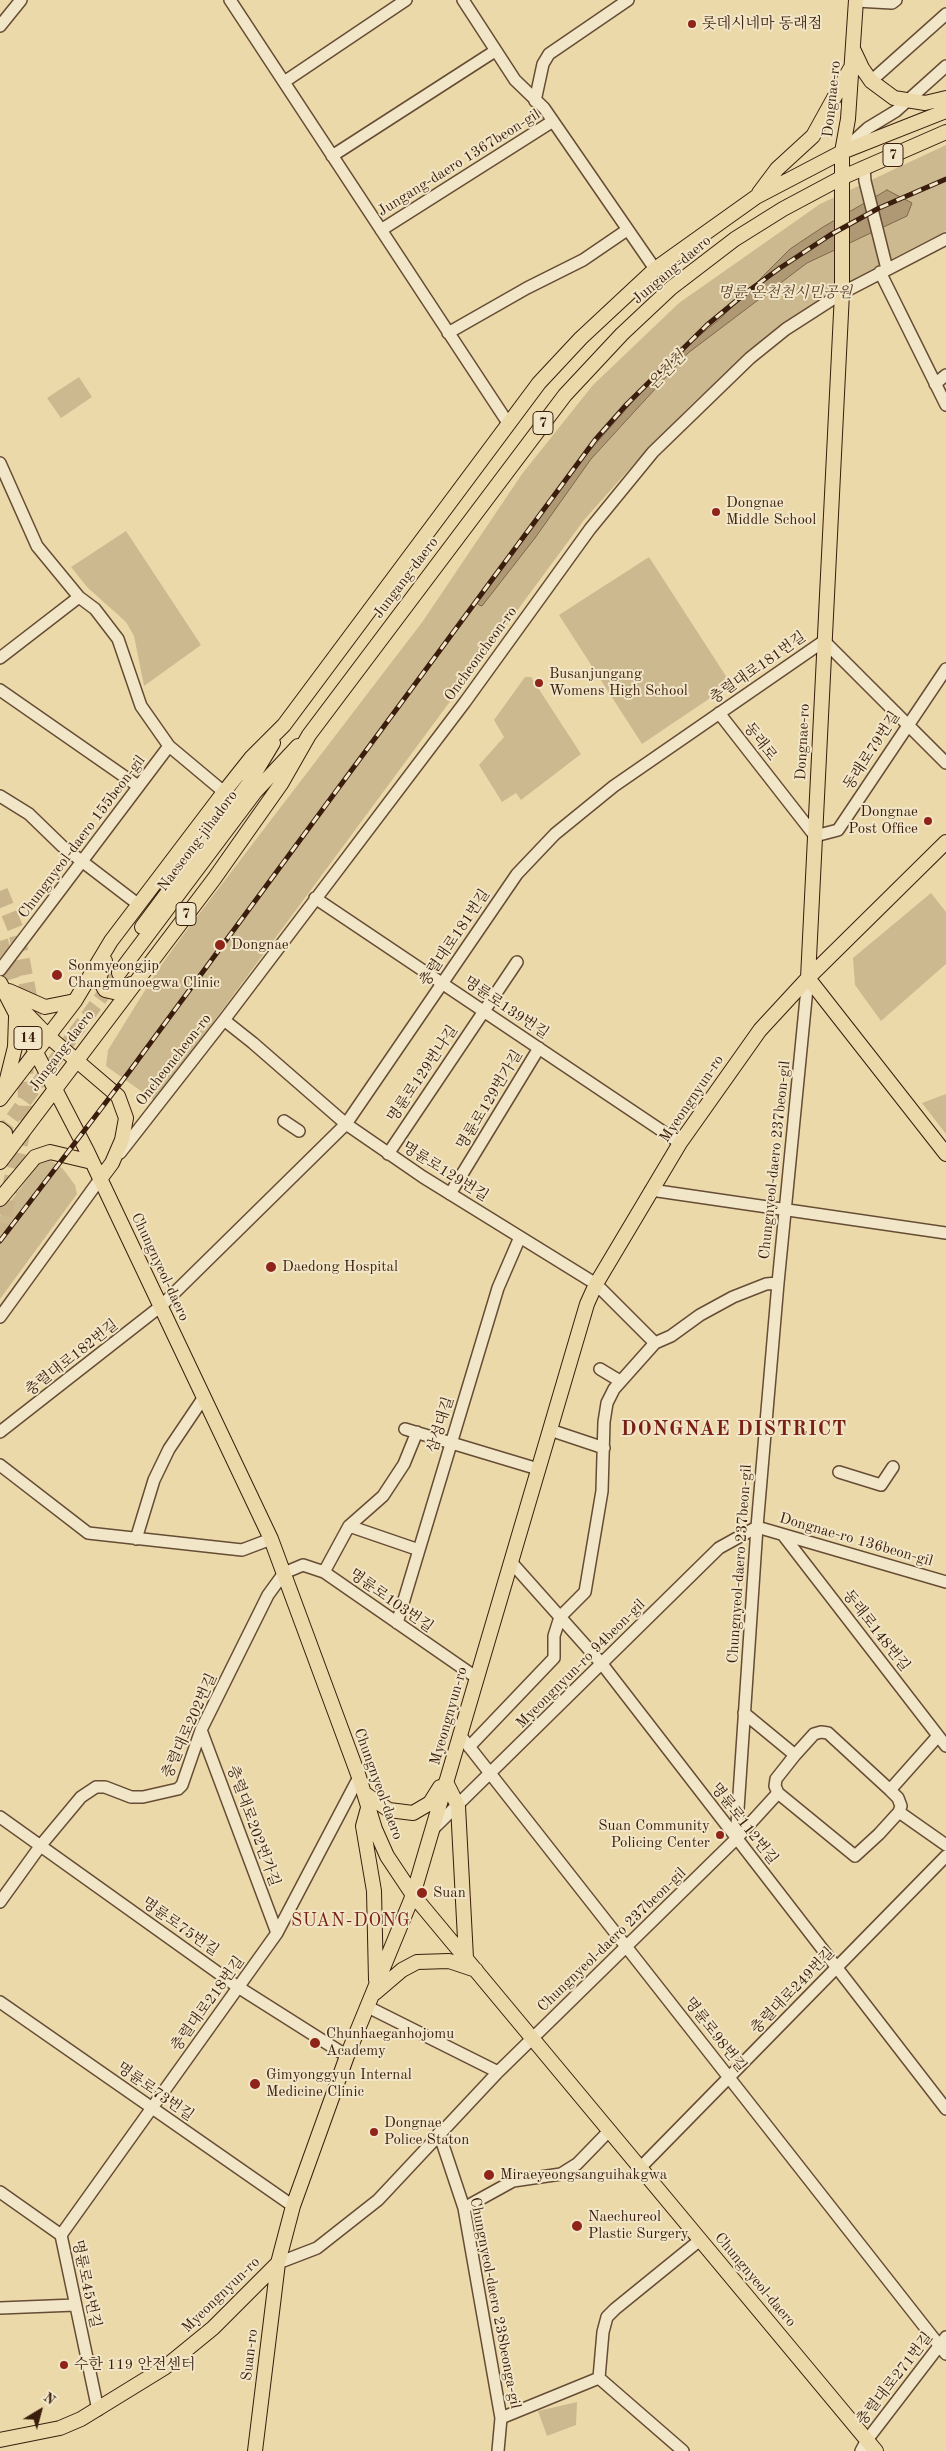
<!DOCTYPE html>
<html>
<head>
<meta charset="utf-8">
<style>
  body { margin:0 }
  #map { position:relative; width:946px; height:2451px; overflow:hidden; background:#ebd9aa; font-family:"Old Standard TT",serif }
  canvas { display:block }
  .north { position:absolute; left:15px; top:2386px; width:50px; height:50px; -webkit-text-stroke:4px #f2e6c8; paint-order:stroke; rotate:37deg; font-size:14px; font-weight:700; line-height:20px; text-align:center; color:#3a1d0d }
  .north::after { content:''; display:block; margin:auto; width:18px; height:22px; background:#3a1d0d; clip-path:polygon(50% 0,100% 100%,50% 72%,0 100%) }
</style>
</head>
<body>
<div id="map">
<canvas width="946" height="2451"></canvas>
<div class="north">N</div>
</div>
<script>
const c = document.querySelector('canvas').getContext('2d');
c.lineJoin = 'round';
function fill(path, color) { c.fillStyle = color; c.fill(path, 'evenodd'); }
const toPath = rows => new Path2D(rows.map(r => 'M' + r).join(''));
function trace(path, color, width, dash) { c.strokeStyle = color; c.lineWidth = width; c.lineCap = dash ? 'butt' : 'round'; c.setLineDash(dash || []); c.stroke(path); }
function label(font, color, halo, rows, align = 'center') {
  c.font = font + ' "Old Standard TT","Noto Serif KR",serif'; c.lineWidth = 4; c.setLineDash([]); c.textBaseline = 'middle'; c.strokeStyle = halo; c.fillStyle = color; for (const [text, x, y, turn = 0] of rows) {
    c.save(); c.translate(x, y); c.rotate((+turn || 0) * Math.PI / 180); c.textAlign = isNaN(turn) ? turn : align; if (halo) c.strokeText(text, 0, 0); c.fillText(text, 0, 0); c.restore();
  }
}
const green = toPath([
  [946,145,946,231,878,266,821,299,777,329,693,403,633,465,584,520,155,1101,106,1066,108,1050,157,971,186,931,423,621,522,474,593,385,679,303,820,204],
  [79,377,92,397,61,418,47,398],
  [126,531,201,645,144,686,134,636,126,622,87,587,71,567],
  [649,557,731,684,642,744,559,615],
  [525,677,531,677,581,754,521,800,516,793,502,802,479,765,504,737,494,720],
  [931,893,946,912,946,964,881,1021,855,985,853,958],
  [946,1094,946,1134,922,1103],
  [50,1160,63,1169,75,1185,77,1194,0,1299,0,1216,39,1163],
  [577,2402,576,2425,547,2436,538,2411]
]);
const water = toPath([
  [887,190,912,203,907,216,807,263,688,353,591,459,535,538,482,606,479,605,476,602,585,456,650,382,683,349,721,318,790,249,823,227,887,190]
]);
const majorTunnel = toPath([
  [0,1135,119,973]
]);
const highwayTunnel = toPath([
  [0,891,16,930,37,1037,31,1060],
  [0,941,14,986,25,1039,26,1117,0,1232]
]);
const minor = toPath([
  [230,0,508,423],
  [463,0,515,80,544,108,655,269],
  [856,1,892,3,896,0],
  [0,26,21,0],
  [871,81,946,14],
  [284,82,406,0],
  [535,101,543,64,549,54,628,0],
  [845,149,868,128,896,111,946,66],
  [332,156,495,51],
  [864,167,865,181,887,269],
  [381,230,553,121],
  [880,272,946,405],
  [448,333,527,288,583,260,627,230],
  [935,384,946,375],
  [0,463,37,546,79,597,95,609,118,639,141,706,169,746,224,792],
  [0,658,79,597],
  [0,690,138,786],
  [719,713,815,836,838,830,946,669],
  [0,796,29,814,62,846,139,905],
  [315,898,680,1143],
  [0,970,169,746],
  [224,1020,253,1043,346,1124,423,1177,596,1284,655,1343],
  [284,1121,299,1131],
  [120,1153,224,1020,465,702,590,529,653,452,750,358,786,329,842,293,946,239],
  [388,1154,517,962],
  [651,1190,946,1233],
  [450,1194,539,1048],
  [0,1317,100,1179],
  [600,1369,620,1381],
  [405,1429,538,1469],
  [550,1430,604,1448],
  [0,1432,161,1306,346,1124,517,874,555,834,614,786,824,641,946,763],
  [0,1465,88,1533,242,1550,271,1539],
  [839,1472,881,1485,893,1467],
  [349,1526,419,1550],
  [783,1535,946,1746],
  [136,1539,154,1480,169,1449,204,1397],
  [511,1562,602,1664,946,2109],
  [324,1572,349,1526,383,1496,404,1464,417,1432],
  [397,1623,498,1288,520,1237],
  [744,1713,795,1755],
  [201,1730,277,1933],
  [821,1732,828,1733,890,1790,898,1798,901,1806,899,1812,879,1834,855,1856,778,1793,775,1786,776,1779,795,1755,814,1734,821,1732],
  [460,1735,946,2354],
  [469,1747,554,1658,554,1636,560,1617,585,1592,602,1491,604,1422,607,1403,614,1389,655,1343,671,1336,700,1315,733,1297,766,1284,778,1283],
  [890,1790,938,1736],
  [899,1812,946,1845],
  [0,1817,238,1987,347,2056],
  [432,1830,719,1548,757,1527,946,1582],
  [736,1839,778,1793],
  [0,1902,41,1845,81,1797,96,1787,105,1787,131,1797,143,1797,178,1789,182,1785,201,1730,268,1595,284,1573,303,1565,324,1572,477,1678],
  [0,2002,293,2206],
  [368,2007,498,2072],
  [439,2133,464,2208,501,2418,498,2451],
  [640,2168,946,1856],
  [0,2192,61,2235,98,2410],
  [464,2208,513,2181,561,2174,577,2164,609,2131],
  [61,2235,277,1933,359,1777],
  [278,2263,317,2248,378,2200,498,2072,736,1839,757,1527,778,1283,808,978],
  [0,2308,75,2305],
  [599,2378,683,2451],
  [501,2418,599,2378,603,2332,607,2317,615,2309,700,2240],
  [861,2451,867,2440,946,2337]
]);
const major = toPath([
  [856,0,848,119,842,152,842,293,808,978,946,1154],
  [854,51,862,68,871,81,894,98,925,103,946,98],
  [759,193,777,169,813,136,850,69],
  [142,927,247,786,273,743],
  [105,961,99,979,105,990,118,993,131,984],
  [119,973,255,792,298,746],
  [0,983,87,1151,271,1539,359,1777,375,1829,387,1856,413,1895,876,2451],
  [9,991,45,1007,75,1001],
  [16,1003,49,1037,118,1096,126,1118,122,1140,112,1163,100,1179],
  [5,1087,15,1047,16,1017],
  [0,1099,75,1001,111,941,224,792,251,758,284,725,539,383,581,338,655,269,756,197,842,152,946,111],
  [0,1129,5,1133,5,1155],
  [0,1162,214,879,281,784,309,735,565,395,622,334,671,288,735,239,783,209,841,178,946,132],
  [0,1199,35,1157,50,1152,92,1162],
  [446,1782,458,1806,466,1958],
  [364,1793,389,1810,413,1813,430,1803,440,1787],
  [368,1808,363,1826,374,1891,376,1980],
  [375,1993,402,1970,417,1962,449,1961,476,1970],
  [0,2440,60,2428,81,2419,164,2368,213,2328,278,2263,293,2206,347,2056,413,1895,587,1304,596,1284,680,1143,760,1030,808,978,946,842],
  [255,2451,278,2263]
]);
const rail = toPath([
  [0,1241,129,1072,595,440,627,404,707,325,747,292,780,268,830,235,879,208,946,179]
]);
const markers = [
  [692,24,5,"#8f2418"],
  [716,512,5,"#8f2418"],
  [539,683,5,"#8f2418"],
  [928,821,5,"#8f2418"],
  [220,945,6,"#8f2418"],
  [57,975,6,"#8f2418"],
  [271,1267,6,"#8f2418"],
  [720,1835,5,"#8f2418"],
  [422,1893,6,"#8f2418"],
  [315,2043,6,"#8f2418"],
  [255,2084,6,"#8f2418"],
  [374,2132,5,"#8f2418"],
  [489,2175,6,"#8f2418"],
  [577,2226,6,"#8f2418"],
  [64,2365,5,"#8f2418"]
];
const shields = [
  [893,155,20],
  [543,423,20],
  [186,914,20],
  [28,1038,28]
];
const shieldNames = [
  ["7",893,155],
  ["7",543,423],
  ["7",186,914],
  ["14",28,1038]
];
const poiNames = [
  ["롯데시네마 동래점",702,24],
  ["Dongnae",726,503],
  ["Middle School",726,520],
  ["Busanjungang",549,674],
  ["Womens High School",549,691],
  ["Dongnae",918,812,"right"],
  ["Post Office",918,829,"right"],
  ["Dongnae",231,945],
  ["Sonmyeongjip",68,966],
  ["Changmunoegwa Clinic",68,983],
  ["Daedong Hospital",282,1267],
  ["Suan Community",710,1826,"right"],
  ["Policing Center",710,1843,"right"],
  ["Suan",433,1893],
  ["Chunhaeganhojomu",326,2034],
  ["Academy",326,2051],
  ["Gimyonggyun Internal",266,2075],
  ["Medicine Clinic",266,2092],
  ["Dongnae",384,2123],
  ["Police Staton",384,2140],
  ["Miraeyeongsanguihakgwa",500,2175],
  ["Naechureol",588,2217],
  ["Plastic Surgery",588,2234],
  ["수한 119 안전센터",74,2365]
];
const streetNames = [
  ["Dongnae-ro",832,99,-84],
  ["Jungang-daero 1367beon-gil",459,163,-32],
  ["Jungang-daero",672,270,-40],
  ["Jungang-daero",406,578,-53],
  ["Oncheoncheon-ro",481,654,-54],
  ["충렬대로181번길",758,668,-35],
  ["동래로",760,742,52],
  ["Dongnae-ro",803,742,-87],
  ["동래로79번길",872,751,-57],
  ["Chungnyeol-daero 155beon-gil",82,837,-53],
  ["Naeseong-jihadoro",198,841,-53],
  ["충렬대로181번길",455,938,-56],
  ["명륜로139번길",506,1008,34],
  ["Jungang-daero",62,1051,-53],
  ["Oncheoncheon-ro",174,1060,-52],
  ["명륜로129번나길",423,1074,-56],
  ["Myeongnyun-ro",692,1099,-56],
  ["명륜로129번가길",490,1100,-59],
  ["Chungnyeol-daero 237beon-gil",775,1160,-84],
  ["명륜로129번길",445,1172,32],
  ["Chungnyeol-daero",160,1267,65],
  ["충렬대로182번길",72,1358,-38],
  ["삼성대길",441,1425,-73],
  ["Dongnae-ro 136beon-gil",856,1540,16],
  ["Chungnyeol-daero 237beon-gil",740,1564,-86],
  ["명륜로103번길",391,1601,35],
  ["동래로148번길",876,1631,52],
  ["Myeongnyun-ro 94beon-gil",581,1664,-45],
  ["Myeongnyun-ro",449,1716,-74],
  ["충렬대로202번길",190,1726,-66],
  ["Chungnyeol-daero",378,1784,70],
  ["명륜로112번길",744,1824,52],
  ["충렬대로202번가길",253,1826,70],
  ["명륜로75번길",180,1927,35],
  ["Chungnyeol-daero 237beon-gil",612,1940,-44],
  ["충렬대로249번길",793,1991,-46],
  ["충렬대로218번길",208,2004,-54],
  ["명륜로98번길",715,2035,52],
  ["명륜로73번길",155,2092,35],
  ["Chungnyeol-daero",755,2280,50],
  ["명륜로45번길",86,2284,78],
  ["Myeongnyun-ro",221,2295,-44],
  ["Chungnyeol-daero 238beonga-gil",495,2303,79],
  ["Suan-ro",250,2355,-83],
  ["충렬대로271번길",895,2379,-52]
];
const parkNames = [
  ["명륜 온천천시민공원",785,293]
];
const waterNames = [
  ["온천천",667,371,-46]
];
const quarterNames = [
  ["SUAN-DONG",351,1921]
];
const districtNames = [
  ["DONGNAE DISTRICT",734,1430]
];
fill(green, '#cdb98f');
fill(water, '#af9975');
trace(water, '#80674b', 1);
trace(majorTunnel, '#c8b38b', 14, [14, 7]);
trace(highwayTunnel, '#c8b38b', 16, [16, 8]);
trace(minor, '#664c34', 14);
trace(major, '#3a1d0d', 16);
trace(minor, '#f2e6c8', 11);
trace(major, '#ebd9aa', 14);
trace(rail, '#3a1d0d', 5);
trace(rail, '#f2e6c8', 3, [9]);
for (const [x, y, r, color] of markers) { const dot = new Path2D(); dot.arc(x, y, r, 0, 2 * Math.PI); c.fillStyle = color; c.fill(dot); trace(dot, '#f2e6c8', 2); }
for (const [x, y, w] of shields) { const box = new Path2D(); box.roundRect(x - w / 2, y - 11.5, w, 23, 4); c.fillStyle = '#f2e6c8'; c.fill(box); trace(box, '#3a1d0d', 1); }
label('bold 14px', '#3a1d0d', null, shieldNames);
label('15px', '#3a1d0d', '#f2e6c8', poiNames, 'left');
label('15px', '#3a1d0d', '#f2e6c8', streetNames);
label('italic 15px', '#5f442e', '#f2e6c8', parkNames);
label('italic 16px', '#634831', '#f2e6c8', waterNames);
c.letterSpacing = '1px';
label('18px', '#7a1f14', '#f2e6c8', quarterNames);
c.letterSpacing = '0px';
c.letterSpacing = '1px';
label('bold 20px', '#7a1f14', '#f2e6c8', districtNames);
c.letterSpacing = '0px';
</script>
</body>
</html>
